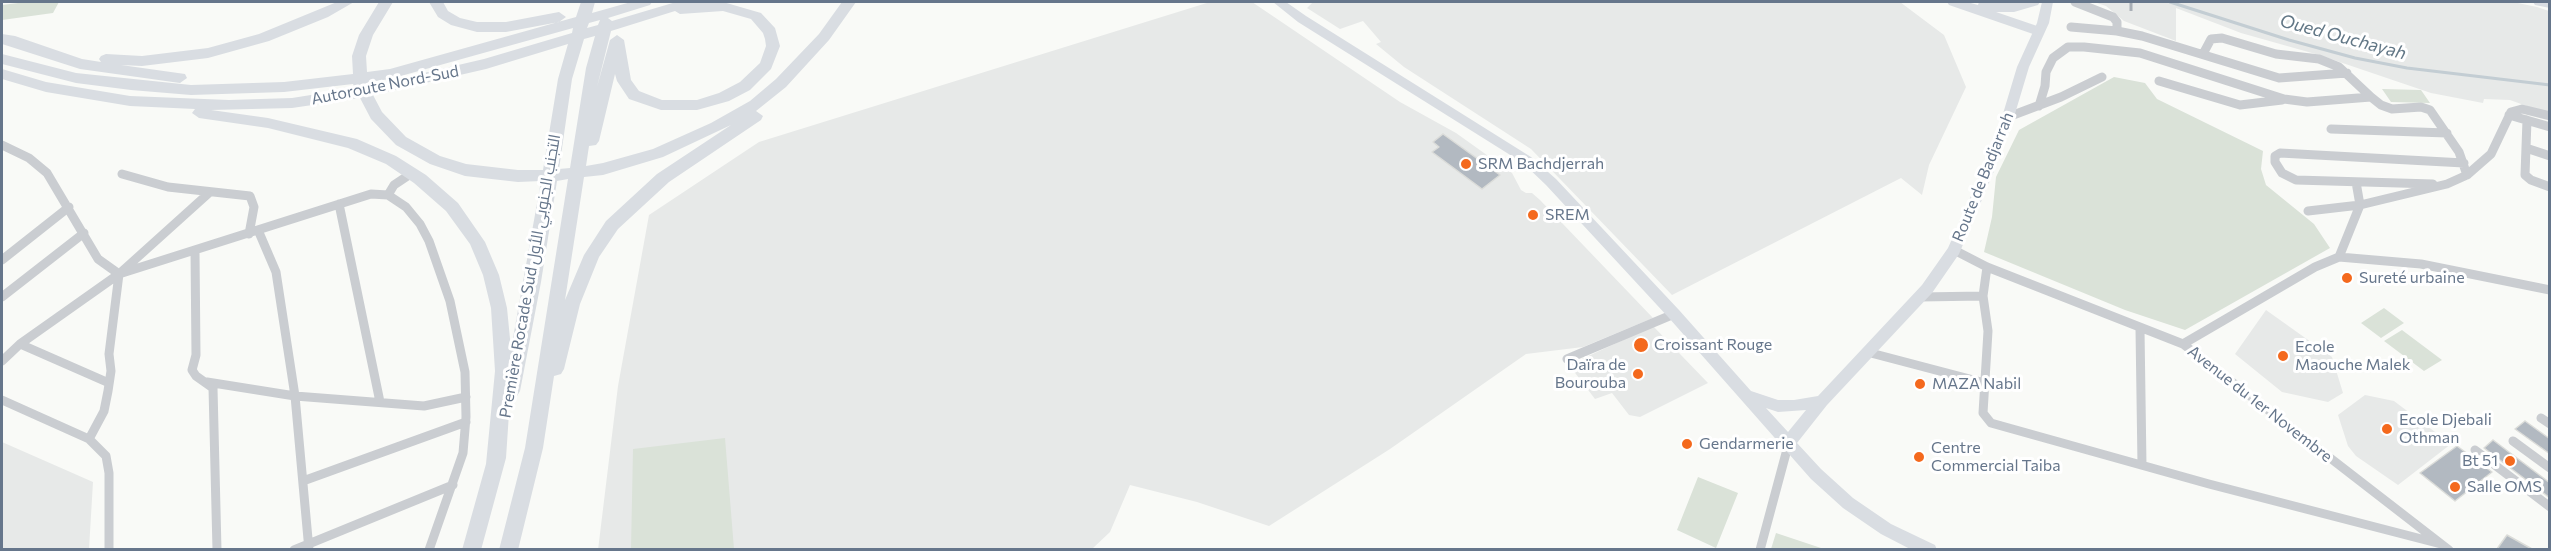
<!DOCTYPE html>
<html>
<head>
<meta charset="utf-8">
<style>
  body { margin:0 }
  #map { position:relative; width:2551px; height:551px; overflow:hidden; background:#f9faf7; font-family:Commissioner,sans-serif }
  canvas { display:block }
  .frame { position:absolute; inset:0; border:3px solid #66768b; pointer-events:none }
</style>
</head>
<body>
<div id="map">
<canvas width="2551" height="551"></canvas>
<div class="frame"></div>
</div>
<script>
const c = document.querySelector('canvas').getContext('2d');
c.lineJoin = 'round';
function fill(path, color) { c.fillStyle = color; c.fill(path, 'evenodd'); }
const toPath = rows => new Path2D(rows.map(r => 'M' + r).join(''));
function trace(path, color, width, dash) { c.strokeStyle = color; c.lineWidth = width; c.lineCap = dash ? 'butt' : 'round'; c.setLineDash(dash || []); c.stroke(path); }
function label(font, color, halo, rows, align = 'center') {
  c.font = font + ' Commissioner,Cairo,sans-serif'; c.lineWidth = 6; c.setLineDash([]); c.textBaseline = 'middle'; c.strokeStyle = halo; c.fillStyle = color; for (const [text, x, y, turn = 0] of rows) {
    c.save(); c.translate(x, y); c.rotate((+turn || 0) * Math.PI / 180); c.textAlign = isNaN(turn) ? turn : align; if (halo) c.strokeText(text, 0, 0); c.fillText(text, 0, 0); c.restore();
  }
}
const built = toPath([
  [1210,2,1252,2,1400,102,1456,133,1512,173,1521,190,1526,193,1532,193,1540,200,1653,318,1583,347,1526,354,1390,449,1269,526,1197,502,1130,485,1110,532,1092,549,598,550,618,386,649,215,759,142],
  [1313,2,1900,2,1944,35,1966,87,1929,165,1922,195,1901,178,1672,295,1531,149,1404,67,1376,44,1381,42,1363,21,1340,29,1307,8],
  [2094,2,2513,2,2537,7,2549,11,2549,114,2510,100,2484,99,2483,103,2431,93,2319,55,2241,33,2176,8,2176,41,2124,21,2106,6],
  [2266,310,2332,357,2343,393,2328,402,2282,392,2235,354],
  [1653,326,1708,383,1640,417,1629,415,1612,393,1595,399,1569,365],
  [2365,395,2394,401,2451,444,2398,485,2356,456,2348,446,2338,415],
  [2,442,93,482,89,549,2,549]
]);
const green = toPath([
  [26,2,59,2,53,13,2,20,2,5],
  [2114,77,2145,83,2157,99,2263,151,2261,169,2266,185,2314,224,2330,248,2185,330,2125,310,1984,252,1992,217,1996,177,2019,130],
  [2382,89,2421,90,2430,103,2391,102],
  [2384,308,2404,323,2381,338,2361,323],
  [2402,330,2442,360,2424,371,2384,341],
  [725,438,734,549,631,549,633,449],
  [1698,477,1738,493,1716,548,1677,530],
  [1776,533,1824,549,1771,549]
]);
const stream = toPath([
  [2170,2,2289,40,2355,58,2407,68,2550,85]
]);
const building = toPath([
  [1443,134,1500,175,1482,189,1432,152,1439,147,1433,142,1443,134],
  [2525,421,2550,439,2550,454,2515,429,2525,421],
  [2493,440,2550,483,2550,498,2484,448,2493,440],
  [2457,446,2492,472,2455,501,2420,473,2457,446],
  [2507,535,2532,549,2497,549,2507,535]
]);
const minor = toPath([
  [2075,2,2113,17,2117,22,2117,31],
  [2071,27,2117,31,2142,36,2279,78,2347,73],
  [2203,54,2211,39,2222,38,2276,54,2319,59,2339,67,2371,97],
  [2159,81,2240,105,2282,100],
  [2039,106,2045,86,2046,72,2053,58,2068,47,2084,47,2140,53,2284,99,2307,102,2371,97,2381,105,2392,109,2421,107,2430,110,2459,152,2467,175,2447,184,2360,205,2339,257],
  [2509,115,2550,127],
  [2008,117,2061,97,2102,77],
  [2527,120,2525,175,2531,180,2550,187],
  [2331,129,2447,133],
  [2,145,29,158,47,173,98,259,119,274,109,354,111,371,108,391,104,411,89,439],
  [2526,148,2550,156],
  [122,174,168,187,250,196,254,207,249,234],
  [2467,175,2491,154,2511,112,2522,109,2550,116],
  [2433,184,2296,180,2282,173,2275,162,2275,156,2280,153,2464,163],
  [388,195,394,185,412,173],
  [339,204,380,402],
  [2308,211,2360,205,2356,182],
  [258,230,276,272,295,396,309,550],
  [1954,250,1987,267,2183,344,2449,550],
  [195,251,196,355,192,370,196,376,213,388,217,550],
  [2,260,69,207],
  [1987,267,1983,296,1988,331,1983,413,1991,423,2209,484,2441,544],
  [119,274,371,194,388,195,406,207,420,224,429,241,450,301,465,372,466,417,463,453,429,550],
  [2,297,84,233],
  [1920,297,1983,296],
  [2140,329,2142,465],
  [20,344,109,383],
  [2183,344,2315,267,2339,257,2421,264,2550,290],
  [1867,352,1985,383],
  [1567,359,1674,314],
  [2,361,20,344,119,274,210,192],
  [207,382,295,396,424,406,466,397],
  [2,400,89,439,106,456,109,473,109,550],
  [2541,418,2550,424],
  [2513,441,2550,468],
  [2475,450,2550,507],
  [303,481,466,422],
  [294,550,453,485],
  [1760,550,1789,442]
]);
const secondary = toPath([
  [1273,2,1286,2,1306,16,1531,157,1556,179,1679,310,1751,391,1778,400,1794,400,1818,396,1922,285,1948,248,1982,171,2002,117,2017,67,2037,23,2042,2,2053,2,2049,23,2029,67,2014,117,1994,171,1959,254,1932,293,1827,405,1797,443,1821,469,1853,498,1891,524,1935,545,1937,550,1912,550,1881,534,1843,508,1811,479,1669,318,1546,185,1523,163,1298,22,1273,2],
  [1766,408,1778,412,1806,410,1788,432,1766,408]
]);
const motorway = toPath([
  [337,2,354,2,328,17,269,41,208,58,142,66,121,65,185,74,187,78,180,83,80,69,2,44,2,34,15,36,82,59,101,62,99,59,101,56,106,54,142,56,208,48,259,34,337,2],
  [379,2,393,2,373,35,366,56,367,72,390,69,576,17,581,2,595,2,592,13,631,2,652,2,650,5,608,18,612,21,676,2,723,2,761,13,775,28,780,46,771,69,750,90,729,101,697,110,661,110,629,99,617,81,615,74,599,141,596,145,589,146,586,166,603,163,653,149,711,123,750,101,776,79,819,34,842,2,856,2,829,40,786,87,756,111,763,116,761,120,669,182,618,229,599,257,580,304,564,369,561,374,554,376,543,448,518,550,499,550,525,448,568,179,557,181,541,282,520,391,517,396,510,398,506,458,481,550,462,550,486,464,495,371,491,308,483,275,470,244,446,211,414,183,386,164,348,148,268,128,199,118,192,113,195,109,130,106,46,92,2,79,2,69,46,82,130,96,229,100,292,98,355,88,353,84,284,92,191,95,131,90,76,83,2,64,2,54,76,73,191,85,284,82,353,74,352,56,359,35,379,2],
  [675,11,680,14,723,11,751,19,763,33,765,39,766,46,760,63,740,82,719,93,697,100,662,100,639,91,631,80,624,40,617,35,610,40,597,87,611,31,675,11],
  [600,20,598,25,587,28,589,23,600,20],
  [573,28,572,33,484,59,368,86,368,82,390,79,573,28],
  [595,36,586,68,570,168,559,169,572,79,584,39,595,36],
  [568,44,558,79,543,170,518,170,466,164,440,156,406,137,382,112,373,95,486,69,568,44],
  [360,98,371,119,396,145,430,164,465,176,518,182,541,181,511,349,507,308,499,275,485,242,458,203,426,175,396,156,357,139,268,118,211,110,292,108,360,98],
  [731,125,657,174,606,221,584,255,565,300,584,177,603,175,663,157,731,125],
  [429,2,443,2,448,11,460,18,477,22,506,22,559,12,566,17,559,22,506,32,477,32,451,25,438,17,429,2],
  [1947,2,1967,2,1978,5,1979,2,2040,2,2038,5,2014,12,1996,12,2043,28,2045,31,2043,34,2033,34,1949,5,1947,2],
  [2533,2,2550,2,2550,8,2535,5,2533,2]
]);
const rail = toPath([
  [2131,2,2131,11]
]);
const markers = [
  [1466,164,6,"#f4691d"],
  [1533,215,6,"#f4691d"],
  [2347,278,6,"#f4691d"],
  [1641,345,8,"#f4691d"],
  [2283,356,6,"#f4691d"],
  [1638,374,6,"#f4691d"],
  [1920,384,6,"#f4691d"],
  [2387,429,6,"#f4691d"],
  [1687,444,6,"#f4691d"],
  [1919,457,6,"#f4691d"],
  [2510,461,6,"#f4691d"],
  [2455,487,6,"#f4691d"]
];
const streetNames = [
  ["Autoroute Nord-Sud",385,85,-11],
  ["Route de Badjarrah",1983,177,-68],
  ["Première Rocade Sud التجنب الجنوبي الأول",530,276,-80],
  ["Avenue du 1er Novembre",2260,404,38]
];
const poiNames = [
  ["SRM Bachdjerrah",1478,164],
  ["SREM",1545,215],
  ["Sureté urbaine",2359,278],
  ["Croissant Rouge",1654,345],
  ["Ecole",2295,347],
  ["Maouche Malek",2295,365],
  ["Daïra de",1626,365,"right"],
  ["Bourouba",1626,383,"right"],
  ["MAZA Nabil",1932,384],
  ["Ecole Djebali",2399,420],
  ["Othman",2399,438],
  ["Gendarmerie",1699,444],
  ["Centre",1931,448],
  ["Commercial Taiba",1931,466],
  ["Bt 51",2498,461,"right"],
  ["Salle OMS",2467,487]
];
const waterNames = [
  ["Oued Ouchayah",2343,37,15]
];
fill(built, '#e7e9e8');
fill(green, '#dae2d8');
trace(stream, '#c3cdd3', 3);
fill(building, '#b2b9c1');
trace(building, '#dbdcd9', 1.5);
trace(minor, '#cacdd1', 9);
fill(secondary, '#d9dde2');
fill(motorway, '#d9dde2');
trace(rail, '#a9afb6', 3, [9, 4.5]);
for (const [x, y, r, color] of markers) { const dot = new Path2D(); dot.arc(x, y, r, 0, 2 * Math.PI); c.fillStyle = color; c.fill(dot); trace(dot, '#fff', 2); }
label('16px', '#66768b', '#fff', streetNames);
label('16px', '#66768b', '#fff', poiNames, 'left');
label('italic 18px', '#627786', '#fff', waterNames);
</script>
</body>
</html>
